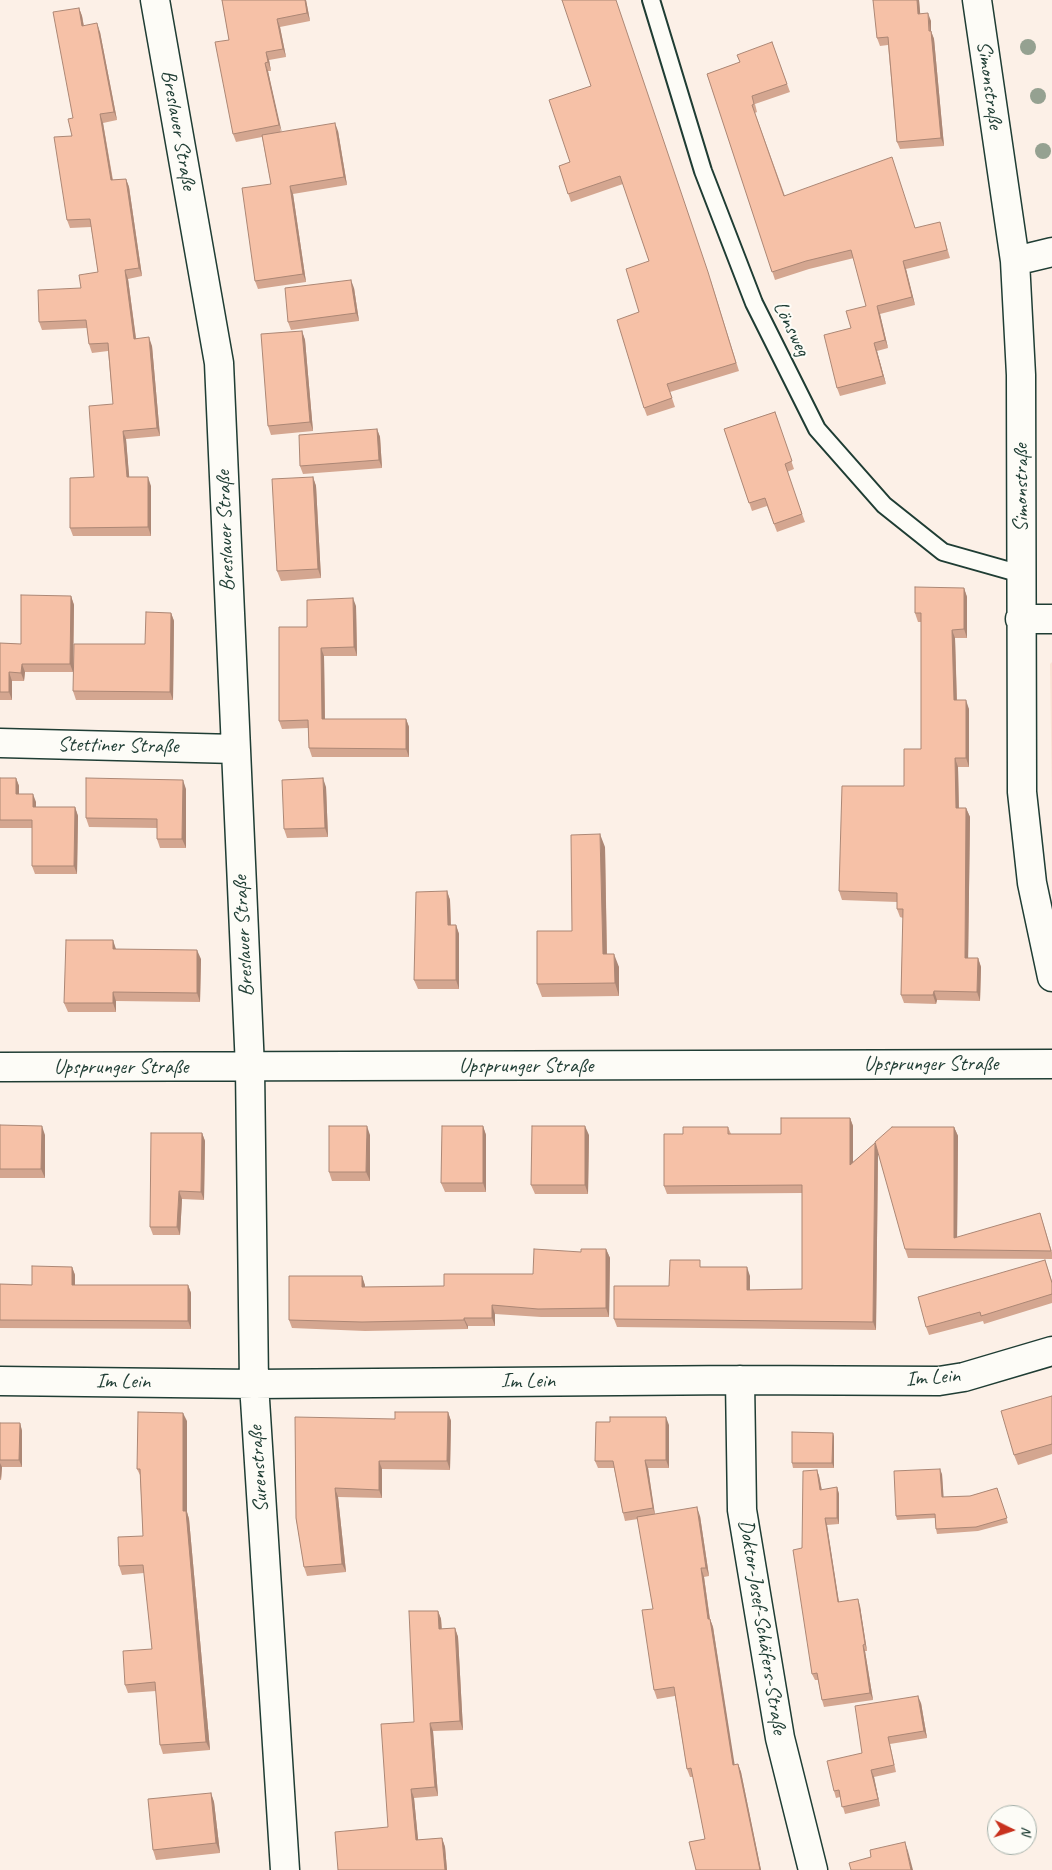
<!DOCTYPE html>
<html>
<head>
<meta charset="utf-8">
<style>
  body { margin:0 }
  #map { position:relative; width:1052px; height:1870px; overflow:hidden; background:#fcf0e7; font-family:Caveat,sans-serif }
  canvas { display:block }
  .north { position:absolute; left:987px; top:1805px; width:50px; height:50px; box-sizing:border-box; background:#fdfcf7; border:1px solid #a4b0a9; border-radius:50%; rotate:94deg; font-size:14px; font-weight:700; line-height:20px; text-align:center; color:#1f3d34 }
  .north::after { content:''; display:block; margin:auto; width:18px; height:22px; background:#c8321e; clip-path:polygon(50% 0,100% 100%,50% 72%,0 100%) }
</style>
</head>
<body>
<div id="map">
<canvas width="1052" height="1870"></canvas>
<div class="north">N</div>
</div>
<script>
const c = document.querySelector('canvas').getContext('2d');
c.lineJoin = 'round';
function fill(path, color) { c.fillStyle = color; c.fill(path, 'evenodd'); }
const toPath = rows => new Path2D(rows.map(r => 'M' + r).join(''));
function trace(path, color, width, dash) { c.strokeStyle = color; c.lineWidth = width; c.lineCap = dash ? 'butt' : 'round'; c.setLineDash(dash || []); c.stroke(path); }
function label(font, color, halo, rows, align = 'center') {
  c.font = font + ' Caveat,sans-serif'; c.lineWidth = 4; c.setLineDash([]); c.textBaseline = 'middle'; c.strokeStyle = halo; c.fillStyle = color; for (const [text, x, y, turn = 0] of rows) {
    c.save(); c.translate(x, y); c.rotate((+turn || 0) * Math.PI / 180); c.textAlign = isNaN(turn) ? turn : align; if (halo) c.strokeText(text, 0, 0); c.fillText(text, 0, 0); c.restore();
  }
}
const built = toPath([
  [1052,662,1052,805,1050,664]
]);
const lane = toPath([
  [651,0,703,171,754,303,817,429,884,505,943,552,1021,574]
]);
const street = toPath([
  [155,0,219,363,250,1068,254,1384,285,1870],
  [977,0,1015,261,1021,375,1022,792,1032,883,1052,977],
  [1015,261,1052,252],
  [1020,619,1052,619],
  [0,743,235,749],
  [0,1067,1052,1064],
  [740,1380,742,1510,780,1738,813,1870],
  [0,1381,254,1384,740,1380,939,1381,964,1377,1052,1351]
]);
const trees = [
  [1028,47],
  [1038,96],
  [1043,151]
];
const wall = toPath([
  [222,0,306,0,310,21,280,27,286,57,269,60,271,71,268,71,281,132,338,131,347,185,293,194,306,282,258,289,255,281,271,184,262,137,236,142,233,134,229,40],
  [919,0,920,14,931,21,931,31,934,39,944,146,900,149,897,142,888,45,880,46,877,38],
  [79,8,82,16,84,26,100,32,117,120,103,123,113,180,126,179,129,187,142,276,128,279,136,338,152,346,160,436,126,439,129,477,151,486,151,536,73,536,70,528,94,477,113,404,108,351,92,353,89,344,87,328,42,330,39,322,81,288,98,272,91,227,70,228,67,220],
  [772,42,790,92,755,104,757,112,755,113,785,196,916,228,942,230,950,258,906,269,915,305,880,314,888,348,877,351,886,384,840,396,837,388,851,328,866,306,854,258,809,269,775,280,707,74,740,62],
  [591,86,711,281,739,371,670,392,675,407,647,416,644,408,639,312,649,261,623,184,571,202,559,166,570,162],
  [354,288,359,321,291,330,288,322],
  [302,331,305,340,313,431,271,435,268,426],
  [775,412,794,469,787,472,805,522,777,532,767,506,752,511,724,429],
  [377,429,380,437,382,468,303,474,300,466],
  [313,477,316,486,321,578,281,581,277,571],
  [964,588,967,597,967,638,955,638,957,700,969,709,969,767,958,767,959,808,966,808,970,817,968,958,978,958,981,967,980,1001,937,1000,936,1004,904,1003,901,995,903,918,900,917,897,909,897,902,842,900,839,891,904,786,921,749,921,622,918,622,915,613],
  [71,596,74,605,73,672,25,672,24,681,12,681,12,700,0,700,0,643,21,644],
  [356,606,357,656,324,656,325,719,406,719,409,727,409,757,312,757,309,748,308,728,282,729,279,721,307,627],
  [171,613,174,621,173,700,76,700,73,691,145,644],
  [0,778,16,778,19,786,19,794,36,802,36,807,75,807,78,816,77,874,35,874,32,866,32,828,0,828],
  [326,787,328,837,287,838,284,829],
  [186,789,186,848,160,848,157,839,157,828,89,827,86,818],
  [605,847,607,954,619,967,619,996,542,997,537,984,572,931],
  [447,891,450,900,451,925,456,925,459,934,459,989,418,989,414,980],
  [116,949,201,959,200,1002,116,1001,116,1012,68,1012,64,1003],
  [850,1118,853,1126,853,1162,875,1143,878,1151,876,1330,617,1327,614,1319,703,1267,750,1276,750,1290,802,1289,802,1193,667,1194,664,1186,683,1134,728,1127,731,1134,781,1134],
  [0,1125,45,1135,45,1178,0,1178],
  [483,1126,486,1135,486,1192,445,1192,441,1183],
  [954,1127,958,1136,957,1238,1040,1213,1052,1252,1052,1259,908,1258,905,1249],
  [202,1133,205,1141,204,1200,182,1199,180,1235,153,1235,150,1227],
  [370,1135,370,1181,332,1181,329,1172],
  [589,1135,588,1194,535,1194,531,1185],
  [606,1249,610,1258,609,1317,541,1317,495,1314,495,1326,468,1326,468,1329,365,1331,292,1328,289,1320,362,1276,365,1287,444,1286,533,1274,581,1252],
  [1045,1260,1052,1281,1052,1303,984,1324,983,1321,929,1335,926,1327],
  [72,1267,75,1275,75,1285,188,1285,191,1293,191,1329,0,1328,0,1284,32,1285],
  [1052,1396,1052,1454,1018,1465,1014,1455],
  [448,1412,451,1421,450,1470,382,1469,382,1498,338,1497,346,1572,307,1576,304,1567,296,1518,395,1419],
  [187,1421,187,1512,189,1519,210,1750,163,1754,160,1745,156,1691,128,1693,125,1685,152,1649,144,1573,122,1575,119,1566,143,1536,140,1475,137,1469],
  [0,1423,20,1423,22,1431,22,1467,2,1467,1,1480,0,1480],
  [669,1425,669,1468,648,1468,655,1514,700,1516,709,1576,704,1577,710,1619,713,1627,734,1765,738,1764,741,1772,761,1870,696,1870,705,1839,693,1777,690,1777,687,1769,675,1696,657,1699,654,1690,653,1609,638,1519,625,1521,623,1513,614,1468,598,1468,595,1461],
  [833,1433,834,1437,834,1468,793,1468,792,1463],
  [817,1470,819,1476,822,1490,837,1487,839,1494,839,1524,827,1525,839,1602,860,1606,867,1651,865,1651,873,1700,824,1707,822,1700,818,1680,815,1680,812,1674,802,1548],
  [942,1474,943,1497,970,1496,997,1488,1008,1523,978,1531,937,1534,936,1529,935,1518,897,1520,896,1516],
  [438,1611,441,1619,442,1629,455,1628,458,1637,463,1730,433,1731,438,1796,414,1798,418,1840,442,1838,445,1847,447,1870,338,1870,388,1827,414,1722],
  [921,1703,927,1738,890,1744,896,1772,874,1777,880,1806,845,1814,840,1797,836,1798,834,1791,862,1753],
  [211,1793,214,1802,220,1853,156,1860,153,1850]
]);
const shadedWall = toPath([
  [305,0,306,0,310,21,307,13],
  [917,0,919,0,921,22,918,14],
  [79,8,82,16,85,34,82,26],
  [928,13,931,21,931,31,934,39,944,146,941,138],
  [277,19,280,27,286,57,283,49],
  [97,23,100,32,117,120,114,112],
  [266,52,269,60,271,71,268,62],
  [265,63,268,71,282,133,279,125],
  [100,114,103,123,114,189,111,180],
  [335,123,338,131,347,185,344,177],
  [126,179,129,187,142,276,139,268],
  [290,186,293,194,306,282,303,274],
  [903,261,906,269,915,305,912,297],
  [125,270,128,279,137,347,134,339],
  [351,280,354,288,359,321,356,313],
  [877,306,880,314,888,348,885,340],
  [302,331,305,340,313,431,310,422],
  [149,337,152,346,160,436,157,428],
  [874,343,877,351,886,384,883,376],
  [377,429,380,437,382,468,379,460],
  [123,431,126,439,130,486,127,477],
  [148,477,151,486,151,536,148,527],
  [313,477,316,486,321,578,318,569],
  [964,588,967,597,967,638,964,629],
  [71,596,74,605,73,672,70,664],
  [353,598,356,606,357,656,354,647],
  [171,613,174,621,173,700,170,692],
  [952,630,955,638,957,709,954,700],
  [321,648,324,656,325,727,322,719],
  [22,664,25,672,24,681,21,673],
  [9,672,12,681,12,700,9,692],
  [966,700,969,709,969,767,966,758],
  [406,719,409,727,409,757,406,749],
  [955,758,958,767,959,817,956,808],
  [16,778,19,786,19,802,16,794],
  [323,778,326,787,328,837,325,828],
  [183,780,186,789,186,848,182,839],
  [33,794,36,802,36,815,33,807],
  [75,807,78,816,77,874,74,866],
  [966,808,970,817,968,967,965,958],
  [600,834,605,847,607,967,603,954],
  [447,891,450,900,451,934,448,925],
  [456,925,459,934,459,989,456,980],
  [113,940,116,949,113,949],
  [197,950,201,959,200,1002,197,993],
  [614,954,619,967,619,996,615,983],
  [978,958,981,967,980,1001,977,992],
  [934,991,937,1000,936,1004,933,995],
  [113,992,116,1001,116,1012,113,1003],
  [850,1118,853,1126,853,1173,850,1165],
  [42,1126,45,1135,45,1178,41,1169],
  [367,1126,370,1135,370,1181,366,1172],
  [483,1126,486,1135,486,1192,483,1183],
  [585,1126,589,1135,588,1194,585,1185],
  [954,1127,958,1136,957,1247,954,1238],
  [202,1133,205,1141,204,1200,201,1192],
  [875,1143,878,1151,876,1330,873,1322],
  [179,1191,182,1199,180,1235,177,1227],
  [606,1249,610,1258,609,1317,606,1308],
  [72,1267,75,1275,75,1293,72,1285],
  [747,1267,750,1276,750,1298,747,1290],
  [362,1276,365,1285,365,1295,362,1287],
  [188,1285,191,1293,191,1329,188,1321],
  [492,1305,495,1314,495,1326,492,1318],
  [464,1318,468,1326,468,1329,464,1320],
  [448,1412,451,1421,450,1470,447,1461],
  [183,1413,187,1421,187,1512,189,1519,210,1750,206,1742,183,1511],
  [666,1417,669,1425,669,1468,666,1460],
  [20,1423,22,1431,22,1467,19,1460],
  [833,1433,834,1437,834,1468,832,1463],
  [645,1460,648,1468,655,1516,653,1508],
  [379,1461,382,1469,382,1498,379,1490],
  [0,1463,2,1467,1,1480,0,1476],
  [940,1469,942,1474,944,1502,942,1497],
  [817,1470,819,1476,823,1497,820,1490],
  [837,1487,839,1494,839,1524,837,1518],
  [335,1488,338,1497,346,1572,342,1564],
  [697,1507,700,1516,709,1576,706,1568],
  [825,1518,827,1525,840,1609,838,1602],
  [701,1568,704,1577,711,1628,708,1619],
  [858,1599,860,1606,867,1651,865,1644],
  [438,1611,441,1619,442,1638,439,1629],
  [710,1619,713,1627,736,1773,733,1765],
  [455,1628,458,1637,463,1730,460,1721],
  [863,1645,865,1651,873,1700,870,1693],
  [918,1696,921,1703,927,1738,924,1731],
  [430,1723,433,1731,438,1796,435,1787],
  [738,1764,741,1772,761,1870,760,1870],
  [871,1770,874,1777,880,1806,878,1799],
  [411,1789,414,1798,419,1849,416,1840],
  [211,1793,214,1802,220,1853,216,1843],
  [442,1838,445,1847,447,1870,445,1870],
  [905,1842,908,1851,913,1870,911,1870]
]);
const building = toPath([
  [222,0,305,0,307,13,277,19,283,49,266,52,268,62,265,63,279,125,233,134,215,42,229,40,222,0],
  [562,0,616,0,708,272,736,363,667,384,672,398,644,408,617,320,639,312,626,269,649,261,620,176,568,194,559,166,570,162,549,100,591,86,562,0],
  [873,0,917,0,918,14,928,13,929,31,931,31,941,138,897,142,888,37,877,38,873,0],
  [79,8,82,26,97,23,114,112,100,114,111,180,126,179,139,268,125,270,134,339,149,337,157,428,123,431,127,477,148,477,148,527,70,528,70,478,94,477,89,406,113,404,108,343,89,344,86,320,39,322,38,290,81,288,79,275,98,272,90,219,67,220,54,137,72,136,68,119,73,118,53,12,79,8],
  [772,42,787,84,752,96,754,104,752,105,784,196,892,157,915,228,940,222,947,250,903,261,912,297,877,306,885,340,874,343,883,376,837,388,824,335,851,328,846,311,866,306,851,250,806,261,772,272,707,74,740,62,737,55,772,42],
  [335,123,344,177,290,186,303,274,255,281,242,188,271,184,262,135,335,123],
  [351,280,356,313,288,322,285,288,351,280],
  [302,331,310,422,268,426,261,334,302,331],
  [775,412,792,461,785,464,802,514,774,524,765,498,749,503,724,429,775,412],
  [377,429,379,460,300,466,299,435,377,429],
  [313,477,318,569,277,571,272,479,313,477],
  [915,587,964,588,964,629,952,630,954,700,966,700,966,758,955,758,956,808,966,808,965,958,978,958,977,992,934,991,933,995,901,995,903,909,897,909,897,893,839,891,842,786,904,786,904,749,921,749,921,613,915,613,915,587],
  [21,595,71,596,70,664,22,664,21,673,9,672,9,692,0,692,0,643,21,644,21,595],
  [353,598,354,647,321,648,322,719,406,719,406,749,309,748,308,720,279,721,279,627,307,627,307,600,353,598],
  [146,612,171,613,170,692,73,691,74,644,145,644,146,612],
  [0,778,16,778,16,794,33,794,33,807,75,807,74,866,32,866,32,820,0,820,0,778],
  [86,778,183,780,182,839,157,839,157,819,86,818,86,778],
  [323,778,325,828,284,829,282,780,323,778],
  [600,834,603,954,614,954,615,983,537,984,537,931,572,931,571,835,600,834],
  [447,891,448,925,456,925,456,980,414,980,416,892,447,891],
  [66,940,113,940,113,949,197,950,197,993,113,992,113,1003,64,1003,66,940],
  [781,1118,850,1118,850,1165,875,1143,873,1322,614,1319,614,1286,669,1286,670,1260,700,1260,700,1267,747,1267,747,1290,802,1289,802,1185,664,1186,664,1134,683,1134,683,1127,728,1127,728,1134,781,1134,781,1118],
  [0,1125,42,1126,41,1169,0,1169,0,1125],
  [329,1126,367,1126,366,1172,329,1172,329,1126],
  [442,1126,483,1126,483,1183,441,1183,442,1126],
  [532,1126,585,1126,585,1185,531,1185,532,1126],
  [892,1127,954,1127,954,1238,1040,1213,1051,1251,905,1249,875,1142,892,1127],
  [151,1133,202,1133,201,1192,179,1191,177,1227,150,1227,151,1133],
  [534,1249,581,1252,581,1249,606,1249,606,1308,538,1309,492,1305,492,1318,464,1318,464,1320,362,1322,289,1320,289,1276,362,1276,362,1287,444,1286,444,1274,533,1274,534,1249],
  [1045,1260,1052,1283,1052,1294,981,1316,980,1312,926,1327,918,1297,1045,1260],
  [32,1266,72,1267,72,1285,188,1285,188,1321,0,1320,0,1284,32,1285,32,1266],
  [1052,1396,1052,1444,1014,1455,1001,1411,1052,1396],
  [138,1412,183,1413,183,1511,186,1511,206,1742,160,1745,155,1682,125,1685,123,1651,152,1649,143,1565,119,1566,118,1537,143,1536,140,1469,137,1469,138,1412],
  [395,1412,448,1412,447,1461,379,1461,379,1490,335,1488,342,1564,304,1567,296,1518,295,1417,395,1419,395,1412],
  [610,1417,666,1417,666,1460,645,1460,653,1508,623,1513,613,1461,595,1461,596,1422,610,1422,610,1417],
  [0,1423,20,1423,19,1460,0,1460,0,1423],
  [792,1432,833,1433,832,1463,792,1463,792,1432],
  [940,1469,942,1497,970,1496,997,1488,1007,1518,976,1527,936,1529,935,1514,896,1516,894,1471,940,1469],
  [817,1470,820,1490,837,1487,837,1518,825,1518,838,1602,858,1599,865,1644,863,1645,870,1693,822,1700,817,1673,812,1674,793,1550,802,1548,803,1471,817,1470],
  [697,1507,706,1568,701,1568,708,1619,710,1619,733,1765,738,1764,760,1870,696,1870,689,1842,705,1839,691,1768,687,1769,674,1687,654,1690,642,1610,653,1609,637,1517,697,1507],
  [409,1611,438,1611,439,1629,455,1628,460,1721,430,1723,435,1787,411,1789,416,1840,442,1838,445,1870,338,1870,335,1832,388,1827,381,1724,414,1722,409,1611],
  [918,1696,924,1731,888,1737,894,1765,871,1770,878,1799,842,1807,839,1790,834,1791,827,1761,862,1753,855,1706,918,1696],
  [211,1793,216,1843,153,1850,148,1799,211,1793],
  [905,1842,911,1870,851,1870,849,1863,871,1857,870,1850,905,1842]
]);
const streetNames = [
  ["Simonstraße",989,85,82],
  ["Breslauer Straße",178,130,80],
  ["Lönsweg",791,329,64],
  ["Simonstraße",1021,488,-90],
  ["Breslauer Straße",226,531,-92],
  ["Stettiner Straße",118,746,1],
  ["Breslauer Straße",244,936,-93],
  ["Upsprunger Straße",931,1064],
  ["Upsprunger Straße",526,1066],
  ["Upsprunger Straße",121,1067],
  ["Im Lein",933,1378,-4],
  ["Im Lein",528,1381],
  ["Im Lein",123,1382,1],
  ["Surenstraße",259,1469,-94],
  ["Doktor-Josef-Schäfers-Straße",762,1627,81]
];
fill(built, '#fae2d4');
trace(lane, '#1f3d34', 20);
trace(street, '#1f3d34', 31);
trace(lane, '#fdfcf7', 16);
trace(street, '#fdfcf7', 28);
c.fillStyle = '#95a191';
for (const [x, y] of trees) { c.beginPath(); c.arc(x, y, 8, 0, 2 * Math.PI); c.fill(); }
fill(wall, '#d4a690');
fill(shadedWall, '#ac8775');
fill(building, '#f6c1a7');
trace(building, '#ac8775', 1);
label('21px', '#1f3d34', '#fdfcf7', streetNames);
</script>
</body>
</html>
